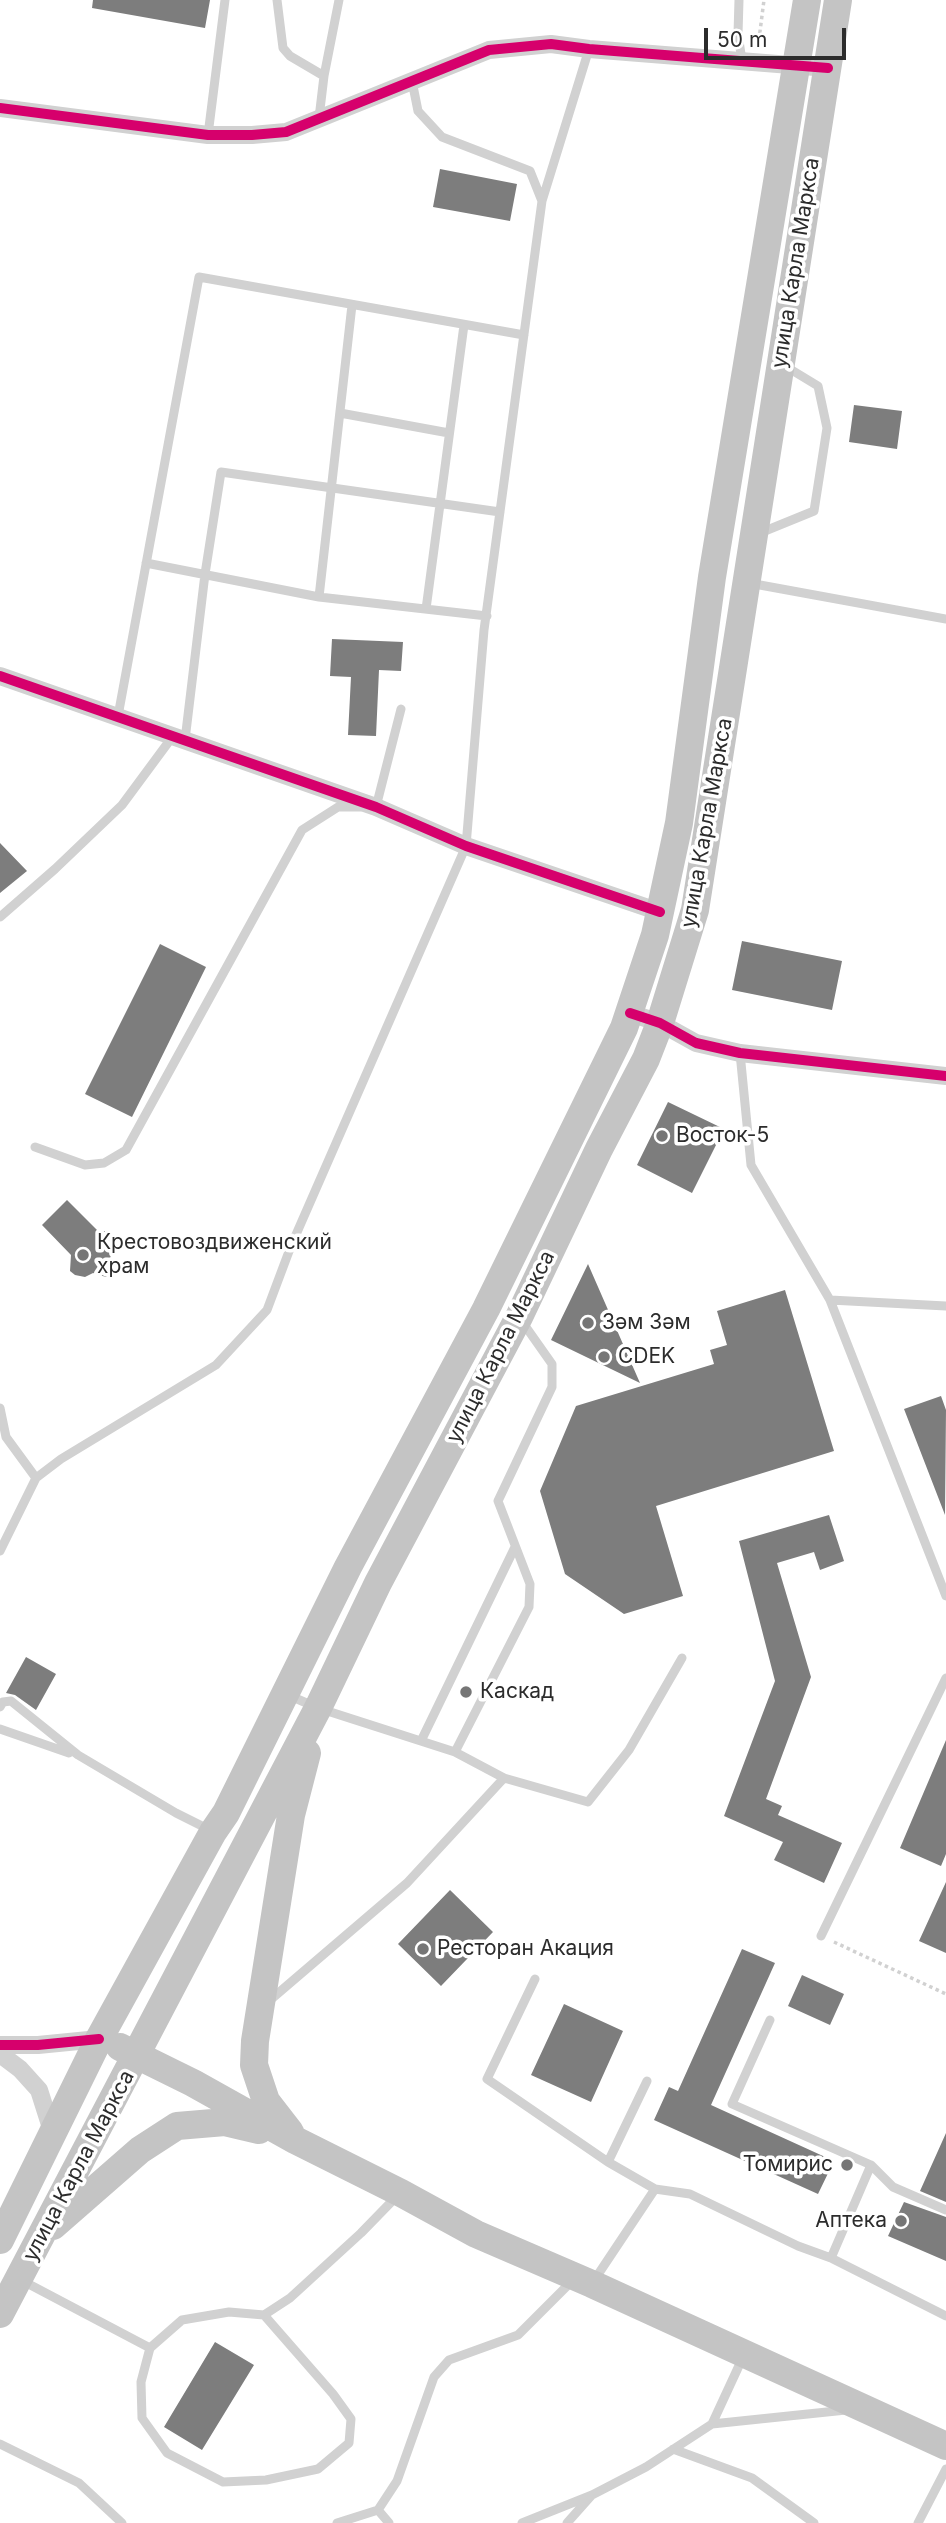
<!DOCTYPE html>
<html>
<head>
<meta charset="utf-8">
<style>
  body { margin:0 }
  #map { position:relative; width:946px; height:2523px; overflow:hidden; background:#fff; font-family:Inter,sans-serif }
  canvas { display:block }
  .scale { position:absolute; left:704px; top:28px; width:142px; height:32px; box-sizing:border-box; border:4px solid #2c2c2c; border-top:0; padding-left:9px; font-size:21px; line-height:24px; white-space:nowrap; color:#2c2c2c; -webkit-text-stroke:5px #fff; paint-order:stroke }
</style>
</head>
<body>
<div id="map">
<canvas width="946" height="2523"></canvas>
<div class="scale">50 m</div>
</div>
<script>
const c = document.querySelector('canvas').getContext('2d');
c.lineJoin = 'round';
function fill(path, color) { c.fillStyle = color; c.fill(path, 'evenodd'); }
const toPath = rows => new Path2D(rows.map(r => 'M' + r).join(''));
function trace(path, color, width, dash) { c.strokeStyle = color; c.lineWidth = width; c.lineCap = dash ? 'butt' : 'round'; c.setLineDash(dash || []); c.stroke(path); }
function label(font, color, halo, rows, align = 'center') {
  c.font = font + ' Inter,sans-serif'; c.lineWidth = 7; c.setLineDash([]); c.textBaseline = 'middle'; c.strokeStyle = halo; c.fillStyle = color; for (const [text, x, y, turn = 0] of rows) {
    c.save(); c.translate(x, y); c.rotate((+turn || 0) * Math.PI / 180); c.textAlign = isNaN(turn) ? turn : align; if (halo) c.strokeText(text, 0, 0); c.fillText(text, 0, 0); c.restore();
  }
}
const building = toPath([
  [93,0,210,0,205,28,92,8],
  [440,169,517,184,510,221,433,207],
  [854,405,902,411,897,449,849,442],
  [332,639,403,642,401,671,379,670,376,736,348,735,351,677,330,676],
  [0,843,27,871,0,893],
  [742,941,842,961,832,1010,732,990],
  [160,944,206,967,132,1117,85,1094],
  [668,1102,724,1129,692,1193,637,1165],
  [67,1200,98,1231,109,1231,115,1236,117,1250,110,1257,115,1265,114,1272,106,1277,93,1273,85,1277,75,1275,70,1271,71,1255,42,1225],
  [588,1264,640,1383,551,1340],
  [785,1290,834,1451,656,1506,683,1596,624,1614,565,1574,540,1491,576,1406,714,1364,710,1350,727,1345,717,1311],
  [941,1396,946,1410,945,1515,904,1409],
  [829,1515,844,1561,820,1570,814,1552,777,1563,811,1677,766,1799,782,1806,778,1815,842,1843,824,1883,774,1860,783,1842,724,1816,775,1681,739,1541],
  [26,1657,56,1674,36,1710,15,1695,6,1693],
  [946,1740,946,1854,941,1866,900,1848],
  [946,1882,946,1953,919,1941],
  [450,1890,493,1932,441,1986,398,1944],
  [742,1949,775,1963,711,2105,834,2161,818,2194,654,2120,669,2087,678,2091],
  [802,1975,844,1994,830,2025,788,2006],
  [564,2004,623,2031,591,2102,531,2075],
  [946,2133,946,2202,920,2191],
  [904,2202,946,2217,946,2261,888,2236],
  [215,2342,254,2365,202,2450,164,2427]
]);
const path = toPath([
  [758,47,764,0],
  [834,1942,946,1994]
]);
const service = toPath([
  [277,0,283,48,290,56,324,76],
  [739,0,738,34,742,61],
  [412,81,418,111,442,137,530,171,542,201],
  [319,118,324,76,339,0],
  [208,135,225,0],
  [352,305,319,597,487,616],
  [340,413,449,433],
  [760,533,814,511,827,428,818,386,785,366],
  [146,563,319,597],
  [749,583,946,619],
  [426,609,464,325],
  [118,716,199,277,524,335],
  [185,740,205,574,221,472,500,512],
  [374,807,376,807,401,709],
  [0,917,55,869,122,805,173,736],
  [740,1053,751,1165,830,1300,946,1596],
  [35,1147,85,1165,104,1163,126,1150,302,830,338,807,360,807],
  [830,1300,946,1306],
  [0,1408,6,1437,36,1478],
  [0,1551,36,1478,61,1459,216,1365,267,1310,291,1246,466,846,484,630,542,201,589,49],
  [288,1695,318,1708,455,1752,504,1778,588,1802,629,1750,682,1658],
  [0,1707,3,1702,11,1701,78,1755,176,1813,212,1831],
  [0,1729,69,1753],
  [421,1741,515,1547],
  [455,1752,529,1607,530,1584,498,1501,552,1387,552,1364,521,1320],
  [821,1936,946,1678],
  [535,1979,487,2079,608,2162,655,2189],
  [269,2001,407,1883,504,1778],
  [608,2162,647,2081],
  [871,2165,893,2187,946,2210],
  [831,2258,946,2316],
  [21,2280,150,2348,182,2320,229,2312,264,2315,290,2298,361,2233,398,2195],
  [593,2282,655,2189,690,2194,798,2246,831,2258,871,2165,732,2104,770,2020],
  [150,2348,141,2382,142,2418,167,2453,223,2482,266,2480,318,2469,349,2443,351,2419,333,2394,264,2315],
  [712,2424,846,2410],
  [0,2444,79,2483,122,2523],
  [673,2449,752,2478,814,2523],
  [378,2510,397,2481,434,2377,449,2360,518,2335,574,2279],
  [337,2523,378,2510,389,2523],
  [522,2523,592,2495,646,2467,712,2424,743,2357],
  [567,2523,591,2496],
  [918,2523,946,2469]
]);
const minor = toPath([
  [0,108,208,135,252,135,286,132,489,50,551,44,589,49,828,68],
  [0,676,376,807,466,846,660,912],
  [630,1013,660,1023,696,1043,740,1053,946,1076],
  [0,2045,38,2045,99,2039],
  [0,2054,20,2069,39,2090,52,2131]
]);
const primary = toPath([
  [120,2047,193,2083,295,2140,401,2193,476,2234,592,2284,946,2446],
  [290,2132,266,2101,254,2065,255,2041,291,1815,307,1753],
  [53,2226,140,2150,177,2126,225,2122,259,2130],
  [0,2240,99,2039,213,1832,226,1813,348,1567,486,1309,624,1028,655,935,679,823,712,577,807,0],
  [0,2314,318,1708,378,1583,519,1317,599,1149,646,1059,660,1023,695,910,838,0]
]);
const cycleway = toPath([
  [0,108,208,135,252,135,286,132,489,50,551,44,589,49,828,68],
  [0,676,376,807,466,846,660,912],
  [630,1013,660,1023,696,1043,740,1053,946,1076],
  [0,2045,38,2045,99,2039]
]);
const markers = [
  [662,1136,7,"#767676"],
  [83,1255,7,"#767676"],
  [588,1323,7,"#767676"],
  [604,1357,7,"#767676"],
  [466,1692,7,"#767676"],
  [423,1949,7,"#767676"],
  [847,2165,7,"#767676"],
  [901,2221,7,"#767676"]
];
const streetNames = [
  ["улица Карла Маркса",796,263,-81],
  ["улица Карла Маркса",707,823,-80],
  ["улица Карла Маркса",501,1347,-63],
  ["улица Карла Маркса",79,2166,-62]
];
const poiNames = [
  ["Восток-5",676,1136],
  ["Крестовоздвиженский",97,1243],
  ["храм",97,1267],
  ["Зәм Зәм",602,1323],
  ["CDEK",618,1357],
  ["Каскад",480,1692],
  ["Ресторан Акация",437,1949],
  ["Томирис",833,2165,"right"],
  ["Аптека",887,2221,"right"]
];
fill(building, '#7d7d7d');
trace(path, '#d1d1d1', 3.5, [3.5, 3.5]);
trace(service, '#d1d1d1', 9);
trace(minor, '#d1d1d1', 18);
trace(primary, '#c4c4c4', 28);
trace(cycleway, '#d6006c', 10);
for (const [x, y, r, color] of markers) { const dot = new Path2D(); dot.arc(x, y, r, 0, 2 * Math.PI); c.fillStyle = color; c.fill(dot); trace(dot, '#fff', 2.5); }
label('21px', '#2c2c2c', '#fff', streetNames);
label('21px', '#2c2c2c', '#fff', poiNames, 'left');
</script>
</body>
</html>
